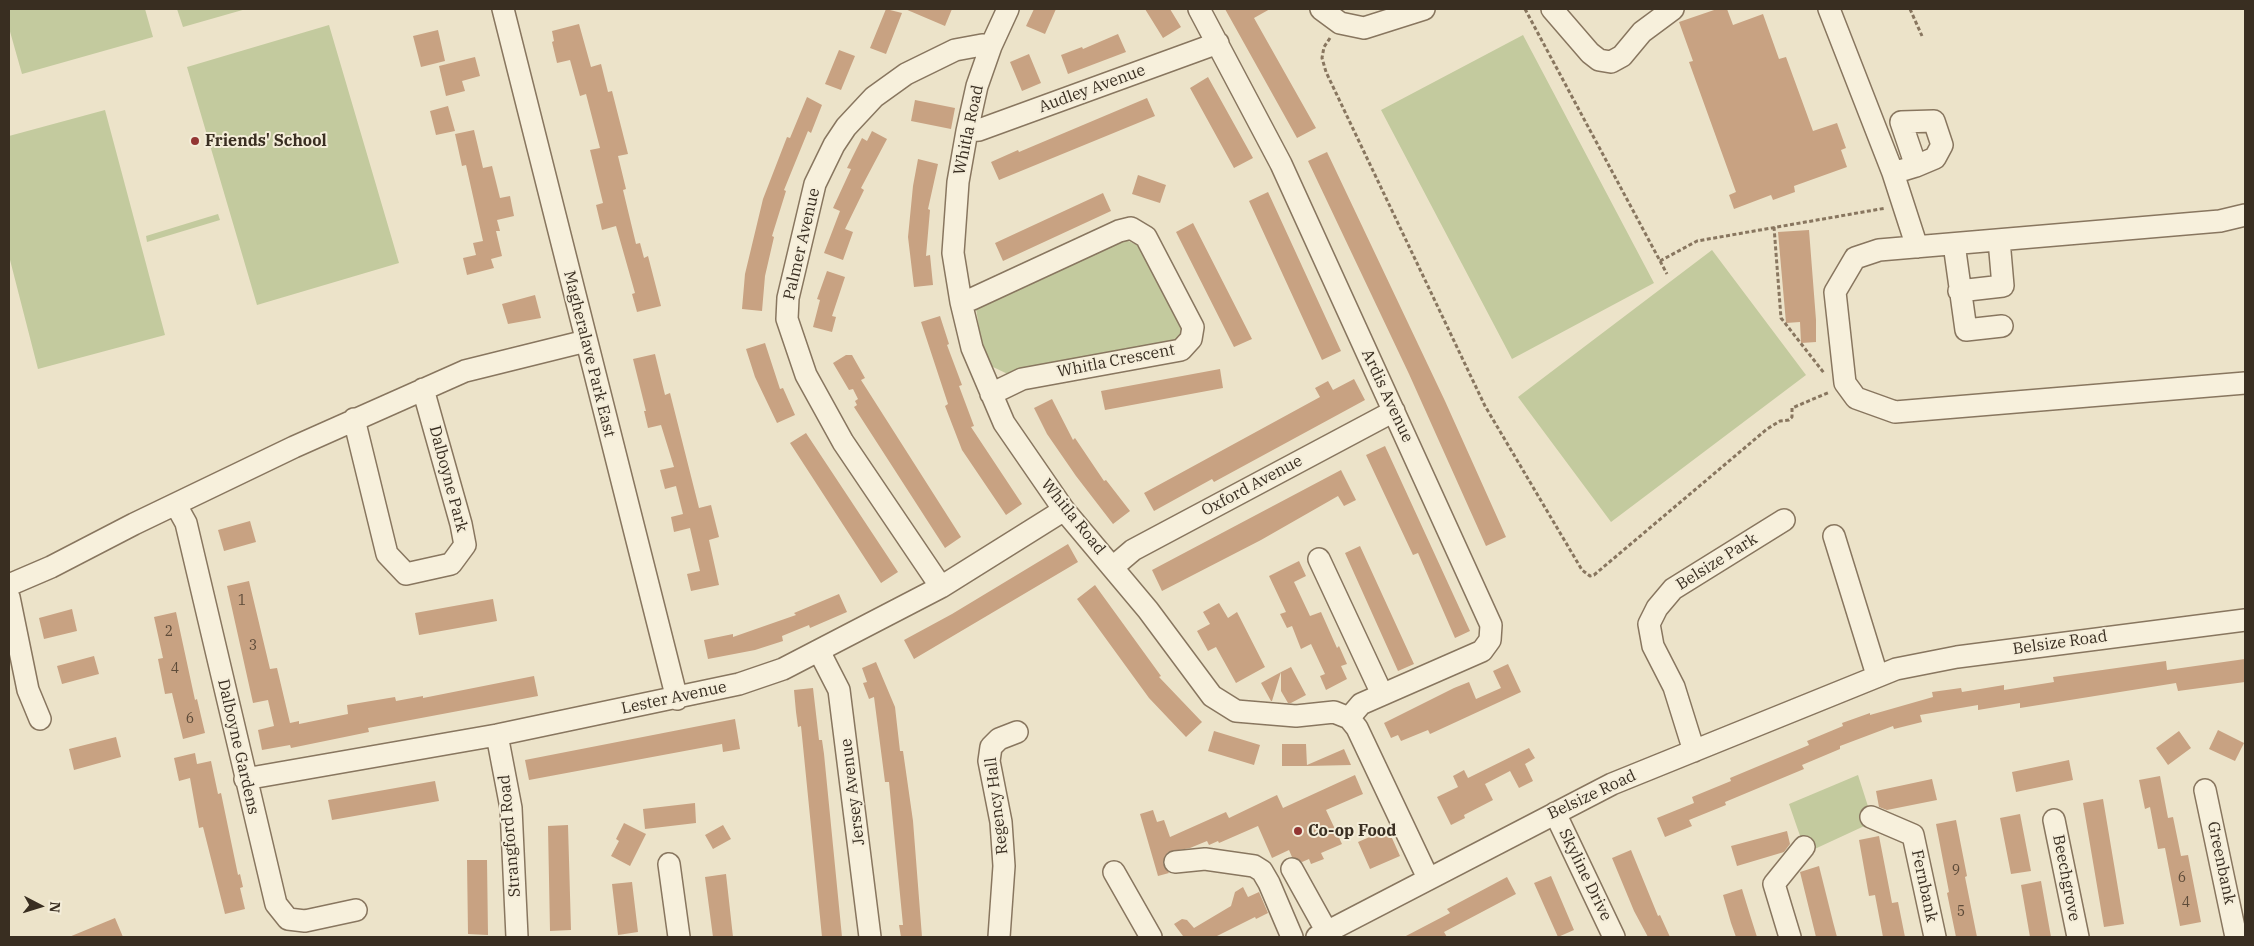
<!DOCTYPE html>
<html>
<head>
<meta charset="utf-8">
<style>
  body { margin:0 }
  #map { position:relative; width:2254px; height:946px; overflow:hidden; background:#ece3c9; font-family:"IBM Plex Serif",serif }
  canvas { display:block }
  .frame { position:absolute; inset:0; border:10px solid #392e21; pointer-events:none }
  .north { position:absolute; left:15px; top:881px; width:50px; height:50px; -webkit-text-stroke:4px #f4edd9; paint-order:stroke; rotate:95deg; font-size:14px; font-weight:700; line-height:20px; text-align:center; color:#392e21 }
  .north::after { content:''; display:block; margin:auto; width:18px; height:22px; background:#392e21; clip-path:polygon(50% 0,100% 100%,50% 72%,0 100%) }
</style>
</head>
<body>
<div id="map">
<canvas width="2254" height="946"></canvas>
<div class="frame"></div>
<div class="north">N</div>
</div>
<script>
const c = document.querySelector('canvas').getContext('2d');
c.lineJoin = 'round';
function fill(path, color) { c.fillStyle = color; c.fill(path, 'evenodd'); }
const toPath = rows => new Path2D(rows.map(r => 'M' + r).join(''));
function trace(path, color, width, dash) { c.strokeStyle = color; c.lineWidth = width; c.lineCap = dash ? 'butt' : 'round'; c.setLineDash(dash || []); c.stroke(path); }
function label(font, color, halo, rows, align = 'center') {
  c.font = font + ' "IBM Plex Serif",serif'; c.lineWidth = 4; c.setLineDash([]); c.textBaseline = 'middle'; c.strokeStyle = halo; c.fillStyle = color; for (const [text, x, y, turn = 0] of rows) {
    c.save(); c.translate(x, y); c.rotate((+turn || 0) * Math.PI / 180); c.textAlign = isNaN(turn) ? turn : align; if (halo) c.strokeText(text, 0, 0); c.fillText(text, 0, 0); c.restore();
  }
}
const green = toPath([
  [9,9,145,9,153,37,22,74,9,28],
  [177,9,246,9,183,27],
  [329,25,399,263,257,305,187,67],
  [1523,35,1654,283,1512,359,1381,110],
  [105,110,165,335,38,369,9,256,9,136],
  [218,214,220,220,147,242,146,236],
  [1122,238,1141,247,1183,325,1181,341,1014,377,991,366,982,348,976,308],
  [1712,250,1806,375,1611,522,1518,397],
  [1858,775,1873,822,1806,853,1789,804]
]);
const building = toPath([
  [886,9,902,13,886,54,870,48],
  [905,9,952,9,945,26],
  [1034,9,1056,9,1045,34,1026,26],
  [1145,9,1170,9,1181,27,1163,38],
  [1225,9,1270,9,1254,18,1316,128,1297,138],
  [1717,9,1727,9,1733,25,1763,14,1779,59,1786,57,1813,131,1837,123,1846,148,1841,150,1847,167,1794,186,1795,192,1773,200,1771,195,1734,209,1729,195,1736,192,1689,62,1693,61,1679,22],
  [579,24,591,67,601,64,608,92,612,91,628,154,618,156,626,189,623,190,636,244,640,243,644,258,648,256,661,306,637,312,632,294,635,293,616,226,602,230,596,205,603,203,590,150,600,148,586,94,580,96,570,60,557,63,552,42,554,41,552,31],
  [438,30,445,61,421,67,413,36],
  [1118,34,1126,52,1068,74,1061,55,1082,47,1083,49],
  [839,50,855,56,841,90,825,84],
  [1029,54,1041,83,1022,91,1010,62],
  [475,57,480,76,462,81,465,91,446,96,439,66],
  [1208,77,1253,158,1234,168,1190,88],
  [807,97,822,105,811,133,808,131,784,190,786,191,772,236,774,237,765,276,762,311,742,309,745,274,763,199,787,137,790,138],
  [1147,98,1155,116,999,180,991,162,1018,150,1019,152],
  [915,100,955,108,951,129,911,121],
  [448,106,455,131,436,135,430,111],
  [474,130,483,168,492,166,500,198,510,196,514,216,497,220,500,231,496,231,502,256,491,259,494,268,467,275,463,258,476,255,473,243,483,241,466,165,462,166,455,134],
  [872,131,887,139,861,188,864,190,845,229,853,232,843,260,824,253,840,211,833,208,851,169,847,168,862,138,867,141],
  [1327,152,1445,401,1506,537,1486,546,1409,374,1308,161],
  [918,159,938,164,928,209,930,210,926,256,930,255,933,285,914,287,908,237,913,186],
  [1138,175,1166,185,1160,203,1132,194],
  [1268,192,1341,351,1322,360,1249,201],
  [1103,193,1111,211,1003,261,995,243],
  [1193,223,1252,339,1234,347,1176,232],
  [1809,230,1816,320,1816,342,1801,343,1800,322,1786,323,1778,232],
  [827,271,845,277,832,316,836,317,832,332,813,327,820,300,817,299],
  [535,295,541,318,508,324,502,304],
  [940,316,949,344,947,345,962,385,959,386,974,426,971,427,1022,504,1006,515,962,450,945,406,948,404,921,322],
  [765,343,780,389,783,388,795,415,777,423,755,377,746,349],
  [655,354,665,395,670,393,699,508,711,505,719,537,709,540,719,585,691,591,687,574,700,571,690,528,674,532,671,517,683,514,676,486,665,489,660,470,674,467,661,425,648,428,644,411,646,411,633,359],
  [846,355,852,355,865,378,861,380,961,537,945,548,854,407,857,405,855,401,858,399,853,389,849,390,833,363],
  [1220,369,1223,388,1105,410,1101,391],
  [1354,379,1365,400,1214,482,1212,479,1154,511,1144,493,1320,397,1315,388,1328,381,1333,390],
  [1052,399,1073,440,1075,438,1104,481,1106,480,1130,511,1113,524,1076,476,1047,434,1034,408],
  [806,433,898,572,881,583,790,443],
  [1385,446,1470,631,1455,638,1418,553,1413,555,1366,455],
  [1341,470,1356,500,1344,506,1338,496,1261,540,1162,591,1152,570],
  [250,521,256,542,224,551,218,530],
  [1068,544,1078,562,914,659,904,640,952,614],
  [1360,546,1414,664,1398,671,1345,553],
  [1299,561,1306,576,1294,582,1310,616,1321,612,1337,648,1339,646,1347,664,1341,666,1347,679,1326,690,1320,676,1325,674,1311,644,1301,649,1292,626,1287,628,1280,614,1286,612,1269,576],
  [249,581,270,669,277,668,290,723,299,721,299,724,348,714,347,705,395,697,396,701,423,696,423,698,534,676,538,696,368,728,369,732,291,748,290,745,262,750,258,730,274,726,268,700,253,703,227,586],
  [1095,585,1161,676,1159,677,1202,722,1186,737,1149,698,1077,599],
  [839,594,847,612,810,628,809,625,782,636,783,641,755,650,708,659,704,640,733,634,733,637,796,615,794,613],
  [493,599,497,621,419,635,415,613],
  [1219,603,1228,618,1237,612,1265,667,1236,683,1216,647,1208,651,1197,631,1210,624,1203,612],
  [72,609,77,631,44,639,39,618],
  [176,612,195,700,197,699,205,733,183,739,172,693,165,694,158,659,163,658,154,617],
  [94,656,99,674,62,684,57,666],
  [2245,659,2245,682,2178,691,2176,683,2020,708,2020,703,1978,710,1978,705,1920,715,1922,722,1894,729,1893,726,1840,746,1840,749,1802,765,1804,769,1725,802,1726,805,1689,820,1692,826,1665,837,1657,818,1694,803,1692,797,1731,781,1730,778,1809,745,1807,741,1843,726,1842,723,1870,713,1870,715,1933,697,1932,692,1961,688,1962,692,2004,685,2004,690,2054,682,2053,677,2166,661,2167,670],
  [876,662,895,707,900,751,903,751,913,821,922,937,901,937,899,925,903,925,889,782,885,782,874,697,869,699,863,683,867,682,862,668],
  [1508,664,1521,692,1430,734,1428,730,1401,741,1398,735,1391,738,1384,723,1454,688,1469,682,1476,699,1501,688,1493,671],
  [1291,667,1306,695,1291,703,1288,703,1281,691,1281,672],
  [1281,672,1272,701,1271,701,1261,683],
  [813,688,819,740,822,740,824,754,842,937,822,937,801,726,798,727,796,712,794,690],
  [735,719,740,749,723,752,722,744,529,780,525,760],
  [2218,730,2244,743,2235,761,2209,749],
  [1214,731,1260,745,1254,765,1208,751],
  [2179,731,2191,748,2168,765,2156,748],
  [116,737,121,757,74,770,69,749],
  [1282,744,1306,744,1307,766,1282,766],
  [1529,748,1535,758,1525,764,1533,781,1519,788,1510,771,1485,784,1493,800,1464,815,1465,818,1451,825,1437,797,1458,787,1453,776,1464,770,1468,778],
  [1344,749,1351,765,1307,766,1307,765],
  [195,753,197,764,211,761,218,794,221,793,238,875,240,874,243,887,240,888,245,909,225,914,203,827,199,828,190,778,179,781,174,758],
  [2069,760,2073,780,2016,792,2012,772],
  [1355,775,1363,794,1326,810,1342,844,1321,853,1324,859,1311,864,1309,859,1302,862,1292,857,1289,850,1272,858,1258,826,1219,843,1218,841,1209,845,1207,841,1190,848,1168,852,1163,863,1169,873,1158,876,1140,814,1153,810,1157,822,1164,820,1170,837,1226,812,1229,818,1277,795,1283,808],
  [2160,776,2168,818,2173,817,2181,856,2188,855,2201,922,2180,926,2165,848,2158,849,2150,807,2145,809,2139,780],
  [1932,779,1937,800,1887,810,1879,807,1876,791],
  [435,781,439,801,332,820,328,800],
  [2103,799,2124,924,2104,927,2083,803],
  [695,803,696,823,645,829,643,809],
  [2020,814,2031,871,2011,874,2000,818],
  [1956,820,1967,876,1965,877,1977,937,1956,937,1947,893,1949,892,1936,824],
  [624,823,646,834,630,866,611,856,619,841,616,839],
  [568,825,571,930,550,931,548,826],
  [723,825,731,839,713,849,705,835],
  [1388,829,1400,856,1370,869,1358,842],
  [1787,831,1790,844,1784,852,1737,866,1731,846],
  [1879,836,1892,903,1898,902,1905,937,1883,937,1875,895,1869,896,1859,840],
  [1631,850,1658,916,1660,915,1670,937,1648,937,1634,911,1612,858],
  [467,860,487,860,488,935,468,934],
  [1819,866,1833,922,1837,937,1816,937,1800,872],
  [726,874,733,937,713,937,705,877],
  [1551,876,1574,930,1558,937,1534,883],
  [1507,877,1516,894,1444,932,1447,937,1404,937,1450,913,1447,909],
  [2041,881,2051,937,2030,937,2021,885],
  [632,882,638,932,618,935,612,884],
  [1243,887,1248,897,1259,892,1268,913,1256,919,1255,917,1215,937,1182,937,1183,936,1174,924,1182,919,1187,920,1194,928,1231,906,1235,892],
  [1742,889,1750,915,1757,937,1736,937,1731,923,1723,895],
  [115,918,123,937,69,937]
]);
const path = toPath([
  [1525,9,1667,274],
  [1910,9,1922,36],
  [1330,38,1324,47,1322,58,1326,72,1485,406,1582,570,1590,576,1594,575,1767,429,1780,421,1789,420,1792,417,1792,408,1830,392],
  [1774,227,1781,318,1824,373],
  [1660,261,1697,241,1886,208]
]);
const minor = toPath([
  [503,9,677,699],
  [1008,9,991,46,977,86,967,131,958,182,953,253,961,302,972,348,1004,423,1064,510,1148,610,1212,696,1236,711,1296,716,1334,712,1349,718,1357,728,1428,878],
  [1199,9,1281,164,1491,625,1490,640,1482,651,1361,704,1349,718],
  [1321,9,1340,23,1364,28,1424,9],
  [1552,9,1590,53,1599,60,1611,62,1622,56,1642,32,1673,9],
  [1829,9,1893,173,1917,247],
  [967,131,979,130,1218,43],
  [1893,173,1916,166,1935,158,1942,145,1934,121,1901,122,1916,166],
  [2245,215,2220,221,1879,250,1855,258,1835,292,1845,383,1856,398,1895,412,2245,383],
  [1954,244,1966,330,2002,326],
  [1959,291,2003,286,1999,240],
  [961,302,972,299,1119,231,1131,228,1146,237,1193,327,1191,339,1181,350,1022,379,991,394],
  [354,419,387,554,406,574,451,564,465,545,461,524,423,389],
  [176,505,186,523,276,904,288,919,305,921,356,910],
  [1834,536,1877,675],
  [1319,559,1382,694],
  [1113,567,1133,550,1394,411],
  [9,585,51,567,134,524,294,447,465,371,586,341],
  [941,587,843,442,806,375,787,319,788,298,815,184,834,145,846,127,874,97,906,74,955,50,982,45,991,46],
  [9,597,28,690,40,719],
  [819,651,839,690,870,937],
  [497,735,511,808,517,937],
  [1694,751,1674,687,1653,646,1649,624,1657,608,1673,589,1784,520],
  [245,779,497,735,739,684,783,669,941,587,1064,510],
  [2205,790,2236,937],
  [1555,813,1614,937],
  [1871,817,1913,835,1935,937],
  [2054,820,2078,937],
  [1175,862,1205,859,1254,866,1262,871,1269,883,1292,937],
  [669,864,679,937],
  [1292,869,1327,932],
  [1114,872,1151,937],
  [999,937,1004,866,1001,822,989,761,991,747,999,739,1017,732],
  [1317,937,1612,784,1896,669,1957,657,2245,620],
  [1790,937,1774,884,1804,847]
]);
const markers = [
  [195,141,5,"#933633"],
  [1298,831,5,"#933633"]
];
const numberNames = [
  ["1",242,601],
  ["2",169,632],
  ["3",253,646],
  ["4",175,669],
  ["6",190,719],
  ["9",1956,871],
  ["6",2182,878],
  ["4",2186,903],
  ["5",1961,912]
];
const streetNames = [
  ["Audley Avenue",1092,89,-20],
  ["Whitla Road",969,130,-78],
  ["Palmer Avenue",802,244,-77],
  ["Magheralave Park East",589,354,76],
  ["Whitla Crescent",1116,361,-11],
  ["Ardis Avenue",1387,396,65],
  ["Dalboyne Park",448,479,75],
  ["Oxford Avenue",1252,486,-28],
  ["Whitla Road",1073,517,51],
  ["Belsize Park",1717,562,-32],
  ["Belsize Road",2060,643,-8],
  ["Lester Avenue",674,698,-12],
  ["Dalboyne Gardens",238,747,77],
  ["Jersey Avenue",853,792,-97],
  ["Belsize Road",1592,795,-25],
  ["Regency Hall",997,806,-97],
  ["Strangford Road",510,836,-95],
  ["Greenbank",2221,863,78],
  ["Skyline Drive",1585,875,64],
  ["Beechgrove",2066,878,79],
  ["Fernbank",1924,886,78]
];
const poiNames = [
  ["Friends' School",205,141],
  ["Co-op Food",1308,831]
];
fill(green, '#c3ca9e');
fill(building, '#c8a282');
trace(minor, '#88765f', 24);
trace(path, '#88765f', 3, [4, 2.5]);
trace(minor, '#f7f0dc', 21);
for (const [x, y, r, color] of markers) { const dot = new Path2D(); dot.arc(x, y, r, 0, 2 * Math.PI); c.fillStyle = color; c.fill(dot); trace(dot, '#f4edd9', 2); }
label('14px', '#5d4b39', null, numberNames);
label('16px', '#392e21', '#f4edd9', streetNames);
label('bold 16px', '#392e21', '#f4edd9', poiNames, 'left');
</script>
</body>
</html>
